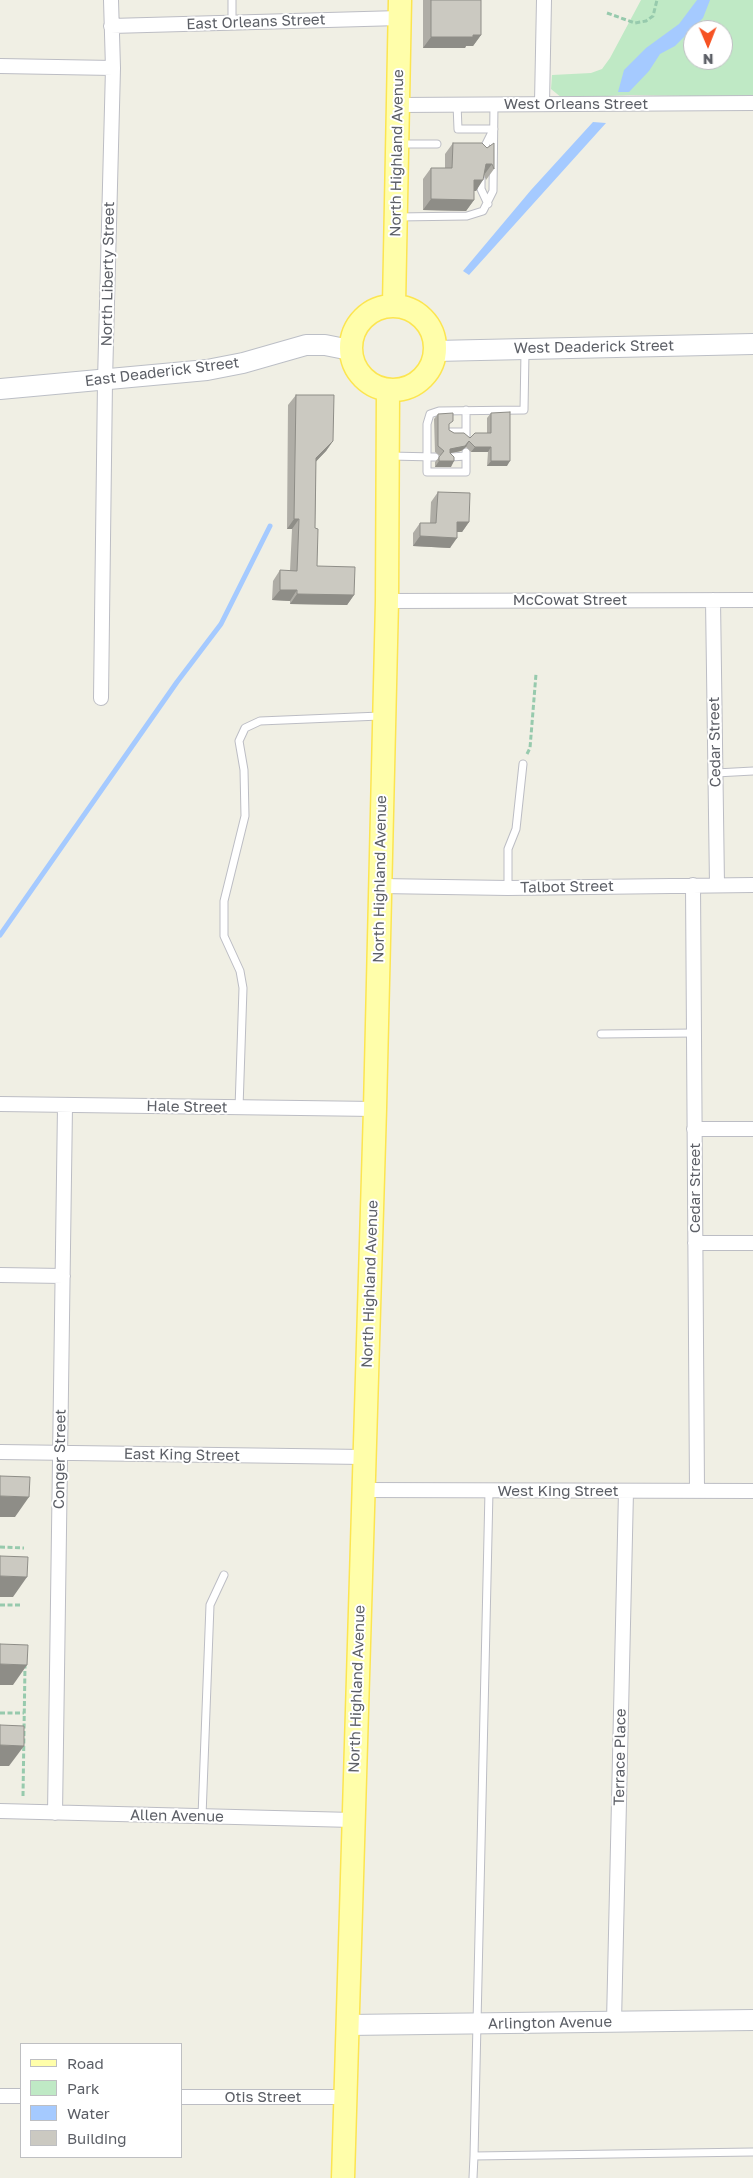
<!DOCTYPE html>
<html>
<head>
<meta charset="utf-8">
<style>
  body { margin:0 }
  #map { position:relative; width:753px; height:2178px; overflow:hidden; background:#f0efe4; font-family:"Golos Text",sans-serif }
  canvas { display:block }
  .legend { position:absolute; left:20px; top:2043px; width:162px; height:115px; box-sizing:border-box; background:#fff; border:1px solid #bebfc2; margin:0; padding:6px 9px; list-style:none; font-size:15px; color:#5c5f66 }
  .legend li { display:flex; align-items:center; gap:10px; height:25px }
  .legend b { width:25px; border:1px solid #bebfc2 }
  .north { position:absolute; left:683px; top:20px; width:50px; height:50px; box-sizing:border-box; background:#fff; border:1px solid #bebfc2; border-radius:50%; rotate:179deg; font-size:14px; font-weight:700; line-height:20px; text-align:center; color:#5c5f66 }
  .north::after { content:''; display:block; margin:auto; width:18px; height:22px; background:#f65223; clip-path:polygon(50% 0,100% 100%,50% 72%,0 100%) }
</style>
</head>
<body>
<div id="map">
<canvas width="753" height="2178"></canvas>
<ul class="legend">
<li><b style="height:6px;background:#fffeaa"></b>Road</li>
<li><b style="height:14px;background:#bfe9c5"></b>Park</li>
<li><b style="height:14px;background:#a5caff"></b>Water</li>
<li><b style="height:14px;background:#cbc9c1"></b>Building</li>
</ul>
<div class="north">N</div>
</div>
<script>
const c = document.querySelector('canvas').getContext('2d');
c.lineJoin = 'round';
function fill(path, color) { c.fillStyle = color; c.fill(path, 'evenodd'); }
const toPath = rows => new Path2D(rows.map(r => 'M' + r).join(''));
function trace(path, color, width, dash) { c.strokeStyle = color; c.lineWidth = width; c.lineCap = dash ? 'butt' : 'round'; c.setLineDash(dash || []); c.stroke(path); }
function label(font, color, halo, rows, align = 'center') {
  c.font = font + ' "Golos Text",sans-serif'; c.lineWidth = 4; c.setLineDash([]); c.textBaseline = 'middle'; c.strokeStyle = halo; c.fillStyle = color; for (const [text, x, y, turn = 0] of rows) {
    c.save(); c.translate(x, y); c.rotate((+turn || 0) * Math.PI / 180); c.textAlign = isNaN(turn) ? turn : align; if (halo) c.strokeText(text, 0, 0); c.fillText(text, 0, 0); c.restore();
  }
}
const green = toPath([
  [641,0,753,0,753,97,630,95,562,98,551,89,552,75,591,73,602,69,610,58],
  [693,30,723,30,723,60,693,60]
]);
const water = toPath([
  [697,0,710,0,703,18,675,46,660,54,649,71,629,92,618,92,624,70,646,48,679,24],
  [593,122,606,123,469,275,463,271,531,190]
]);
const stream = toPath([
  [0,935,177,682,221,624,270,526]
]);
const path = toPath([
  [607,13,635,23,646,21,653,16,657,0],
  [527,754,530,748,536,674],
  [0,1547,24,1548],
  [0,1605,21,1605],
  [0,1713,24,1713],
  [23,1796,25,1665]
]);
const lane = toPath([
  [232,23,232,0],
  [457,104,458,129,494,129],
  [400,144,437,144],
  [481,154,493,130],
  [481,179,481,189,488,204],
  [398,217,467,216,483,211,493,191,494,104],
  [466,410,466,438],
  [450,432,466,432],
  [466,452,466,472,427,472,427,424,430,414,439,411,524,410,525,352],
  [390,456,435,457],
  [451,457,466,456],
  [716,773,753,771],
  [508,888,508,849,516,829,523,764],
  [601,1034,694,1033],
  [239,1108,243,988,240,971,224,936,224,901,245,816,244,770,239,741,245,728,260,721,380,716],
  [202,1816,210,1605,224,1575],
  [474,2156,489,1491],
  [473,2178,474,2156,753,2152]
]);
const street = toPath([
  [111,26,400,18],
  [0,66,113,68],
  [542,103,544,0],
  [398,105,753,103],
  [713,600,717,885],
  [387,601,753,600],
  [101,698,105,381,113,68,111,0],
  [693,885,697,1491],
  [380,886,508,888,753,885],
  [0,1104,375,1109],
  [694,1129,753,1129],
  [695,1243,753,1243],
  [0,1275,63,1276],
  [0,1452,364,1457],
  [363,1490,753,1491],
  [0,1811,353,1820],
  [55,1813,65,1106],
  [614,2022,626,1491],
  [0,2096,21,2096],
  [181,2097,345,2097]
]);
const secondary = toPath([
  [435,351,753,344],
  [0,389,207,370,243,363,306,345,325,345,350,350],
  [347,2025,753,2020]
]);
const primary = toPath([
  [394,305,400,0],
  '351 348a42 42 0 1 1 84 0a42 42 0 1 1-84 0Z',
  [343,2178,375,1109,387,601,388,390]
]);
const wall = toPath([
  [423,0,481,0,481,35,473,46,466,46,465,48,423,48],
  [453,143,482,143,494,169,486,180,484,175,476,191,474,191,474,200,466,211,423,210,423,179,431,168,445,168,445,154],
  [296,395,333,441,326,451,316,461,315,528,317,566,354,595,347,605,290,604,290,601,272,600,273,581,280,570,290,571,292,529,287,529,288,405],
  [491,413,507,466,487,466,488,452,471,452,466,447,461,451,450,453,451,467,435,467,435,462,440,456,435,452,434,419,438,414,449,427,449,430,454,433,470,438,487,433,487,418],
  [438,492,469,522,462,532,457,532,450,548,413,546,413,533,420,523,430,523,431,502]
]);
const shadedWall = toPath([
  [473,35,481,35,473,46,466,46,465,48,423,48,431,37],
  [486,164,492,164,484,175],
  [474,180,483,180,476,191,466,191],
  [431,199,474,200,466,211,423,210],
  [333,441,326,451,309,469,316,458],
  [469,441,466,447,461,451,446,454,450,449],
  [475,447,491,447,488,452,471,452],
  [439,461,454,461,451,467,435,467],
  [491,461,510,461,507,466,487,466],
  [294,519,299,519,292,529,287,529],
  [457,522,469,522,462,532,450,532],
  [420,536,457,538,450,548,413,546],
  [280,590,297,590,290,601,272,600],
  [297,594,354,595,347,605,290,604],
  [0,1496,29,1497,15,1517,0,1517],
  [0,1576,27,1577,13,1597,0,1597],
  [0,1664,27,1665,13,1685,0,1685],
  [0,1745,24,1746,9,1766,0,1766]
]);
const building = toPath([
  [431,0,481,0,481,35,473,35,473,37,431,37,431,0],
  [453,143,482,143,487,148,494,143,494,169,492,164,486,164,483,180,474,180,474,200,431,199,431,168,452,168,453,143],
  [296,395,334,395,333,441,316,458,315,528,318,529,317,566,355,567,354,595,297,594,297,590,280,590,280,570,297,571,299,519,294,519,296,395],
  [510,412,510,461,491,461,491,447,475,447,469,441,465,446,450,449,450,453,454,457,454,461,439,461,439,457,444,451,438,446,438,414,453,413,453,421,449,424,449,430,454,433,464,433,470,438,475,433,491,433,491,413,510,412],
  [438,492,470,493,469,522,457,522,457,538,420,536,420,523,436,523,438,492],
  [0,1476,30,1477,29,1497,0,1496,0,1476],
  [0,1556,28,1557,27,1577,0,1576,0,1556],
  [0,1644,28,1645,27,1665,0,1664,0,1644],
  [0,1725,24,1726,24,1746,0,1745,0,1725]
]);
const streetNames = [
  ["East Orleans Street",256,22,-2],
  ["West Orleans Street",576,104],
  ["North Highland Avenue",397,153,-89],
  ["North Liberty Street",108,274,-89],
  ["West Deaderick Street",594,347,-1],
  ["East Deaderick Street",162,372,-7],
  ["McCowat Street",570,600],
  ["Cedar Street",715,742,-91],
  ["North Highland Avenue",380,879,-89],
  ["Talbot Street",567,887,-1],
  ["Hale Street",187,1107,1],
  ["Cedar Street",695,1188,-90],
  ["North Highland Avenue",370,1284,-88],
  ["East King Street",182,1455,1],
  ["Conger Street",60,1459,-89],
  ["West King Street",558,1491],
  ["North Highland Avenue",357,1689,-88],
  ["Terrace Place",620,1757,-89],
  ["Allen Avenue",177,1816,1],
  ["Arlington Avenue",550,2023,-1],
  ["Otis Street",263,2097]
];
fill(green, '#bfe9c5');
fill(water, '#a5caff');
trace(stream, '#a5caff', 5);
trace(lane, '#bcbdc4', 9);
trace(street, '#bcbdc4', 16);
trace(secondary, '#bcbfc6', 22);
trace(primary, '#fce550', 25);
trace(path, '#97caad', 3, [5, 2.5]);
trace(lane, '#fff', 7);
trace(street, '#fff', 14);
trace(secondary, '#fff', 20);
trace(primary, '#fffeaa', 22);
fill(wall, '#afada6');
fill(shadedWall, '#8e8d87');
fill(building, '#cbc9c1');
trace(building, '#8e8d87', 1);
label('15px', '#5c5f66', '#fff', streetNames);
</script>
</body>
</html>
